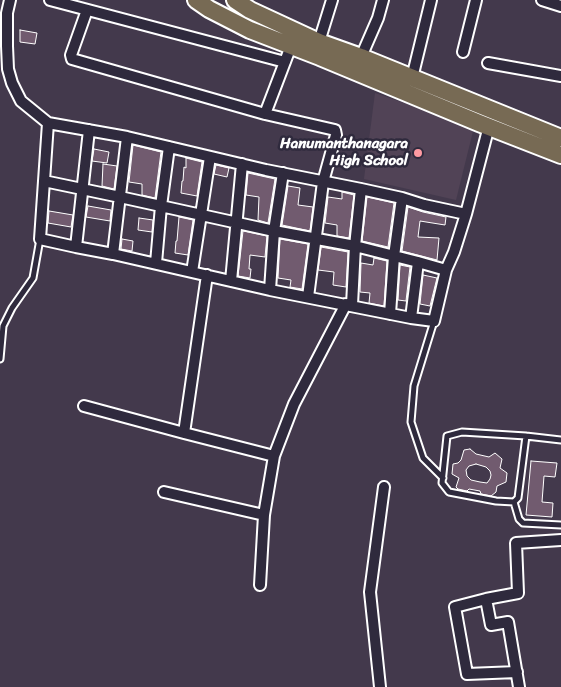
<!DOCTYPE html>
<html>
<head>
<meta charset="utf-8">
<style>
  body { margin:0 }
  canvas { display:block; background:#43394c }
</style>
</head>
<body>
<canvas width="561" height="687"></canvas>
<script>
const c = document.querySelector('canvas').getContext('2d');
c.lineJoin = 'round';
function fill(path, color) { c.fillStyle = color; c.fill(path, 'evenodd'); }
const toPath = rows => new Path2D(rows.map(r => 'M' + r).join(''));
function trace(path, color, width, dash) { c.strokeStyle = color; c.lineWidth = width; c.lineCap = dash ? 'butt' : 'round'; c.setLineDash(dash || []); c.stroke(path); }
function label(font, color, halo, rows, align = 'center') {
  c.font = font + ' Sriracha,sans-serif'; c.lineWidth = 5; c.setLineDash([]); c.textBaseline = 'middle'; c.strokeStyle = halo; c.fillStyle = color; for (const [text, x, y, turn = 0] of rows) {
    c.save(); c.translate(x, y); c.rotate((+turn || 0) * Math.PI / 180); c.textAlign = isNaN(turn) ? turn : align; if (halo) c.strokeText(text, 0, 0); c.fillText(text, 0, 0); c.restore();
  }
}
const built = toPath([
  [375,93,474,127,456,200,364,179]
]);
const building = toPath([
  [20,30,37,33,35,44,20,42,20,30],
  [133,145,161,152,155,198,142,195,142,184,129,182,133,145],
  [94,149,109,152,107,163,92,161,94,149],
  [186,158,202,162,197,196,181,193,182,181,183,181,184,167,186,168,186,158],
  [103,164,117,166,114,189,102,186,103,164],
  [216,165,229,168,227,177,214,174,216,165],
  [248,173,275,179,268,223,258,220,259,197,246,195,248,173],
  [288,186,300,188,298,205,313,207,310,231,282,225,288,186],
  [342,192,354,195,349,238,337,236,337,225,325,223,328,197,342,199,342,192],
  [367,197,394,203,388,247,362,241,367,197],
  [88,206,111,210,110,221,86,217,88,206],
  [408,207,423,212,446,217,445,225,420,221,418,237,439,238,437,260,402,251,408,207],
  [49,211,73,215,71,227,48,223,49,211],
  [179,217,193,220,188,255,175,253,176,241,177,241,179,217],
  [139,218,153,220,152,232,138,230,139,218],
  [243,231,267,236,265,257,250,255,249,269,251,269,250,278,238,276,243,231],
  [122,239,133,241,132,251,121,249,122,239],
  [280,239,308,244,302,289,290,287,291,280,278,278,280,239],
  [321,247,348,252,346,287,333,285,334,272,318,270,321,247],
  [374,258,387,261,384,306,369,303,370,293,360,292,361,263,373,265,374,258],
  [400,265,410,267,406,301,398,300,400,265],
  [423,275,437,278,430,306,420,304,423,275],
  [470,449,476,454,489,457,495,453,502,459,500,468,507,473,506,482,497,486,496,492,491,496,481,494,480,491,469,489,467,491,458,489,456,487,459,478,452,474,453,464,458,463,461,460,464,450,470,449],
  [476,464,486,467,490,471,491,475,490,479,487,483,480,482,471,480,467,476,466,470,469,466,476,464],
  [531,461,557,463,555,477,544,476,542,502,553,503,552,517,526,515,531,461]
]);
const service = toPath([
  [434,321,414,386,411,422,423,458,443,478],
  [0,359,3,326,12,308,33,278,40,239],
  [526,436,518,498,514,502,496,501,449,492,442,483,447,436,462,432,526,436,561,440],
  [514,502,519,519,523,523,561,525]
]);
const minor = toPath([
  [10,0,7,13,7,46,8,69,12,83,21,101,48,123],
  [50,0,285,62],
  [542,0,561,6],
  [87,10,71,55,72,59,265,114,335,130,336,135,323,182,308,297],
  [319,42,332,0],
  [463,52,476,0],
  [361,57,378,18,383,0],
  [488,63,561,76],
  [412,78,431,0],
  [265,114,291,46],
  [44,181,120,197,274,231,355,246,418,262,446,270],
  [466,214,424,205,402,198,361,189,266,170,127,137,48,123,40,239,76,247,113,254,270,290,411,318,434,321,446,270,454,252,466,214,489,126],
  [76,247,89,130],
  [113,254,127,137],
  [156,263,161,206,169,147],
  [192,272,210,157],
  [231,281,242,164],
  [270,290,274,231,283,173],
  [352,305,355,246,361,189],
  [390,314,394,256,402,198],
  [411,318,418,262],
  [84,406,184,433,274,456],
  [184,433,207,275],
  [164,492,264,515],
  [260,585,264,515,274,456,294,404,346,304],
  [486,599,455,607,467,674,517,672],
  [380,687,370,592,384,487],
  [519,687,508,622,491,625,486,599,518,593,516,543,561,540]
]);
const trunk = toPath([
  [196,0,209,9,250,30,320,57,479,123,561,155],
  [235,0,250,10,319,42,361,57,561,138]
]);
const markers = [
  [418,153,5,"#ff9aa2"]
];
const poiNames = [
  ["Hanumanthanagara",408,144],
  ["High School",408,161]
];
fill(built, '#514356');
fill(building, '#715b6f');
trace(building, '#fff', 1);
trace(service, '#fff', 9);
trace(minor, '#fff', 14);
trace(trunk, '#fff', 20);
trace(service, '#2f2a3d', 5);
trace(minor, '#2f2a3d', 10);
trace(trunk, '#776a54', 16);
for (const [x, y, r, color] of markers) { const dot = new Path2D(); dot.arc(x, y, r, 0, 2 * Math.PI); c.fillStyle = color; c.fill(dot); trace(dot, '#2f2a3d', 2); }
label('bold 15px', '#fff', '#2f2a3d', poiNames, 'right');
</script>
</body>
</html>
